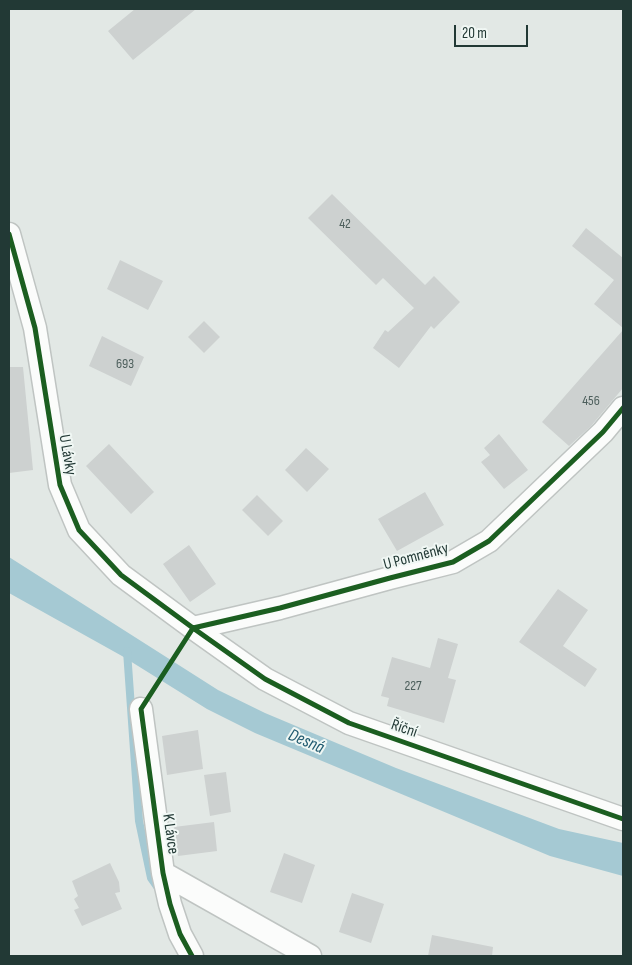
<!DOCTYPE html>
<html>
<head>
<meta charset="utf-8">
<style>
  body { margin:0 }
  #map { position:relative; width:632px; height:965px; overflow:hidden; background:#e2e8e5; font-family:"Sofia Sans Condensed",sans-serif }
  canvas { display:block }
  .frame { position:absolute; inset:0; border:10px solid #223935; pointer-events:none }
  .scale { position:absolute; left:454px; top:25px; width:74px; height:22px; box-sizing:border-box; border:2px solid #223935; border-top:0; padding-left:6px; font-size:15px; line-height:18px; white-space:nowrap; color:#223935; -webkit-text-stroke:4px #f0f7f4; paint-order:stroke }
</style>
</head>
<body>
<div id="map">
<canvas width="632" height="965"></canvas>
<div class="frame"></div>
<div class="scale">20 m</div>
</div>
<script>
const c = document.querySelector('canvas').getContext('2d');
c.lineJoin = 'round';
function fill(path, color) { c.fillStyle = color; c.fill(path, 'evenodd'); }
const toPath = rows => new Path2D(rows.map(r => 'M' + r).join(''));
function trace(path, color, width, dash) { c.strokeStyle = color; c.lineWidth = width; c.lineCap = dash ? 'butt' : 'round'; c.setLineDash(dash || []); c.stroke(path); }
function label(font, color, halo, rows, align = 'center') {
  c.font = font + ' "Sofia Sans Condensed",sans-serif'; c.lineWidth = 4; c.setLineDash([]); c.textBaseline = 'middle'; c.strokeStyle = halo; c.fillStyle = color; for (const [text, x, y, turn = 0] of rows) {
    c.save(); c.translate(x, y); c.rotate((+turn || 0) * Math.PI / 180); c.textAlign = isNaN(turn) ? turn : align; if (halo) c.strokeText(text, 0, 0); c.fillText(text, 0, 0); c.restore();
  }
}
const water = toPath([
  [9,557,218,690,265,713,396,768,559,829,623,843,623,876,550,856,255,733,207,709,122,656,9,593]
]);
const stream = toPath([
  [127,651,139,821,151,878,158,888]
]);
const building = toPath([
  [135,9,196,9,133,60,108,31],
  [332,194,425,285,434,276,460,302,434,329,431,326,399,368,373,348,385,330,388,332,414,308,383,278,376,285,308,218],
  [586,228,623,258,623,328,594,304,614,280,572,246],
  [120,260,163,281,148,310,107,289],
  [204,321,220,337,204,353,188,337],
  [623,330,623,388,591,426,569,446,542,422],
  [102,336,144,357,131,386,89,366],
  [9,367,23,367,33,470,9,473],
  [499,434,528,470,504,489,481,462,490,455,484,448],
  [109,444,154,492,131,514,86,466],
  [306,448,329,469,307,492,285,470],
  [425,492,444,525,397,551,378,519],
  [257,495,283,521,268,536,242,510],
  [189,545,216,584,190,602,163,564],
  [558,589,588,610,563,646,597,669,585,687,519,642],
  [438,638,458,644,448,678,456,680,444,723,387,706,389,698,381,696,392,657,430,668],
  [198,730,203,769,167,775,162,736],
  [226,772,231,812,210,816,204,775],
  [214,822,217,851,178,856,174,827],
  [284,853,315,865,302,903,270,892],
  [110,863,119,882,120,892,115,893,122,909,82,926,74,910,79,908,74,899,78,896,72,881],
  [352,893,384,904,371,943,339,932],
  [432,935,493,947,492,956,428,956]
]);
const minor = toPath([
  [9,234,35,328,60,485,79,530,121,575,193,628,265,679,349,723,623,819],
  [193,628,280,608,390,578,453,562,489,541,603,432,623,408],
  [141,709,163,873,170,904,180,934,192,956],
  [163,873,310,956]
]);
const cycleway = toPath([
  [9,234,35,328,60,485,79,530,121,575,193,628,265,679,349,723,623,819],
  [193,628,280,608,390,578,453,562,489,541,603,432,623,408],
  [192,956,180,934,170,904,163,873,141,709,193,628]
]);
const numberNames = [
  ["42",345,224],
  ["693",125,364],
  ["456",591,401],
  ["227",413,686]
];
const streetNames = [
  ["U Lávky",67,455,80],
  ["U Pomněnky",416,557,-15],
  ["Říční",404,729,19],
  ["K Lávce",170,834,82]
];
const waterNames = [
  ["Desná",306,742,23]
];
fill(water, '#a5c9d3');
trace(stream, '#a5c9d3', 8);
fill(building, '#cdd1d0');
trace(minor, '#bfc4c2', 25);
trace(minor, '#fbfcfb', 22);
trace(cycleway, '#1b5e20', 5);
label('14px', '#4d5f5c', null, numberNames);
label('16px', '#223935', '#f0f7f4', streetNames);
label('italic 18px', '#215b70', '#f0f7f4', waterNames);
</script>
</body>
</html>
